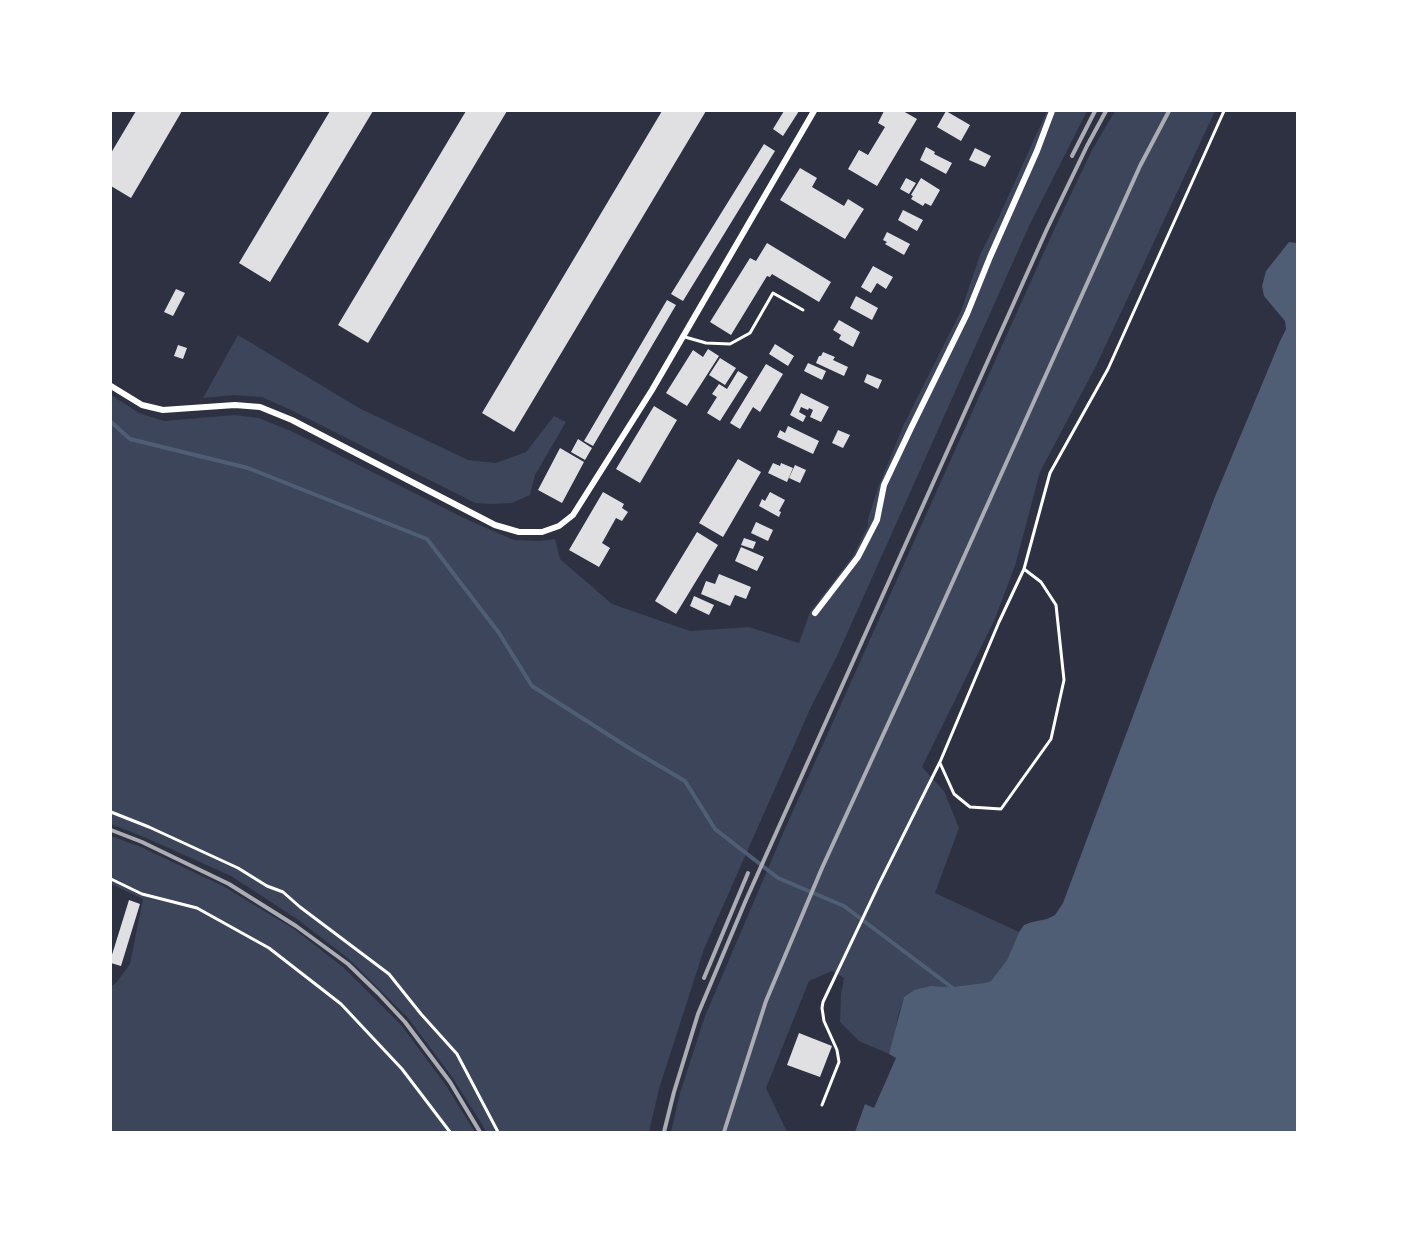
<!DOCTYPE html>
<html>
<head>
<meta charset="utf-8">
<style>
  body { margin:0 }
  #map { position:relative; width:1408px; height:1243px; overflow:hidden; background:#2d3142; font-family:"PT Sans Narrow",sans-serif }
  canvas { display:block }
  .frame { position:absolute; inset:0; border:112px solid #fff; pointer-events:none }
</style>
</head>
<body>
<div id="map">
<canvas width="1408" height="1243"></canvas>
<div class="frame"></div>
</div>
<script>
const c = document.querySelector('canvas').getContext('2d');
c.lineJoin = 'round';
function fill(path, color) { c.fillStyle = color; c.fill(path, 'evenodd'); }
const toPath = rows => new Path2D(rows.map(r => 'M' + r).join(''));
function trace(path, color, width, dash) { c.strokeStyle = color; c.lineWidth = width; c.lineCap = dash ? 'butt' : 'round'; c.setLineDash(dash || []); c.stroke(path); }
const green = toPath([
  [1047,111,1087,111,1030,224,837,656,811,707,704,949,659,1089,649,1132,486,1132,483,1126,452,1077,408,1018,349,959,297,919,231,876,144,837,111,824,111,395,139,413,164,421,235,415,259,418,293,432,468,520,514,540,540,541,555,539,560,559,612,604,690,631,749,627,799,643,810,612,853,556,868,526,868,519,879,485,904,424,961,311,980,255,997,221],
  [1115,111,1215,111,1096,366,1040,472,1015,566,994,621,922,767,944,791,959,828,935,893,1019,932,1007,960,995,977,991,981,984,983,952,987,930,986,914,990,904,997,898,1016,894,1039,889,1054,859,1041,840,1022,841,994,844,978,832,971,809,981,766,1088,787,1132,671,1132,680,1093,705,1016,784,831,1053,232,1092,150],
  [238,335,359,408,468,460,496,463,526,452,554,416,566,422,535,475,530,495,512,503,490,504,475,503,293,411,262,397,234,395,203,398],
  [111,836,141,847,223,886,294,929,343,967,401,1025,445,1084,475,1132,111,1132,111,986,116,983,130,964,143,899,111,884]
]);
const water = toPath([
  [1289,242,1297,243,1297,1132,855,1132,865,1104,874,1108,896,1058,889,1054,904,997,914,990,930,986,952,987,984,983,991,981,1007,960,1019,932,1024,925,1032,922,1047,919,1055,915,1063,903,1214,499,1280,341,1286,329,1285,321,1264,296,1262,286,1266,271]
]);
const stream = toPath([
  [111,422,130,439,248,468,427,539,499,633,532,686,629,748,685,781,715,829,778,878,844,906,954,989]
]);
const building = toPath([
  [136,111,182,111,131,198,111,186,111,153],
  [330,111,373,111,270,282,239,263],
  [466,111,507,111,368,343,338,325],
  [662,111,706,111,514,432,482,413],
  [784,111,799,111,783,136,773,129],
  [884,111,903,111,917,119,877,186,848,169,859,150,868,155,885,127,878,123],
  [946,111,970,125,961,141,937,127],
  [764,144,775,151,683,301,671,294],
  [926,147,935,152,934,154,952,163,946,174,920,160],
  [975,148,991,156,985,167,969,160],
  [800,168,817,178,812,187,844,206,848,199,864,209,845,239,780,200],
  [906,178,916,183,909,194,900,189],
  [921,178,940,190,931,206,925,203,923,206,911,199,913,196,911,195],
  [903,210,923,220,917,231,898,220],
  [887,232,910,244,904,255,885,244,887,242,883,240],
  [767,243,831,282,819,302,772,274,770,277,767,276,731,335,710,322,750,258,756,261],
  [873,266,893,277,886,289,877,283,871,293,861,287],
  [176,289,185,293,173,316,164,312],
  [856,296,878,308,872,320,850,308],
  [667,300,676,305,593,446,584,441],
  [839,320,860,332,853,347,839,339,841,335,833,330],
  [775,344,794,356,788,366,769,354],
  [178,345,187,348,183,359,174,356],
  [708,349,719,356,687,406,666,393,693,350,703,357],
  [823,352,835,357,833,360,848,367,844,376,816,363,819,356,821,356],
  [720,358,736,368,725,385,709,375],
  [808,363,826,371,822,380,804,371],
  [766,364,783,374,760,412,753,407,740,429,730,423],
  [738,371,748,377,720,421,707,413,717,397,712,394,719,384,727,389],
  [867,374,882,380,878,389,864,382],
  [801,393,829,407,821,422,810,417,813,410,809,408,808,410,801,407,799,412,806,416,803,422,790,415],
  [654,406,677,420,640,483,616,469],
  [788,426,819,441,813,454,777,437,780,430,785,433],
  [838,430,850,435,843,448,832,443],
  [578,439,592,448,585,460,571,452],
  [560,448,584,462,562,503,538,490],
  [738,459,761,472,723,537,699,523],
  [773,463,780,466,781,463,793,468,787,482,768,473],
  [795,465,806,470,800,483,789,478],
  [603,492,624,504,622,508,628,512,622,521,616,518,602,543,610,548,599,567,569,550],
  [770,492,785,500,779,511,781,512,779,517,759,506,762,499,765,501],
  [756,522,773,530,768,541,751,533],
  [697,532,718,545,676,614,655,601],
  [744,538,756,542,753,549,741,545],
  [741,547,764,557,757,571,735,561],
  [719,574,751,587,746,599,735,595,730,606,701,594,706,581,715,584],
  [694,596,714,605,709,615,690,606],
  [129,900,140,904,121,966,111,963,111,958],
  [799,1033,832,1046,820,1077,787,1065]
]);
const service = toPath([
  [685,337,706,343,730,344,750,333,773,293,803,310],
  [940,763,954,794,970,807,1001,809,1051,739,1064,680,1056,605,1041,582,1024,569],
  [111,812,149,827,238,868,267,886,283,892,300,907,389,974,421,1014,457,1054,498,1132],
  [111,879,142,894,197,908,269,948,341,1004,402,1069,450,1132],
  [822,1105,839,1062,837,1050,824,1021,822,1008,823,1002,879,884,940,762,999,622,1024,569,1050,473,1108,369,1224,111]
]);
const minor = toPath([
  [111,386,142,405,163,410,235,405,260,407,292,420,495,525,519,532,542,532,559,526,573,515,652,390,814,111],
  [815,613,858,557,877,520,884,485,912,426,967,314,990,257,1037,151,1052,111]
]);
const rail = toPath([
  [1072,156,1095,111],
  [111,830,142,842,229,884,296,926,348,964,378,993,405,1022,450,1082,480,1132],
  [704,978,748,873],
  [664,1132,674,1092,698,1014,746,900,1047,229,1087,146,1106,111],
  [724,1132,766,1001,822,868,922,650,1140,166,1169,111]
]);
fill(green, '#3c4559');
fill(water, '#4f5d75');
trace(stream, '#4f5d75', 4);
fill(building, '#e0e0e3');
trace(service, '#fff', 3);
trace(minor, '#fff', 6);
trace(rail, '#abadb3', 4);
</script>
</body>
</html>
